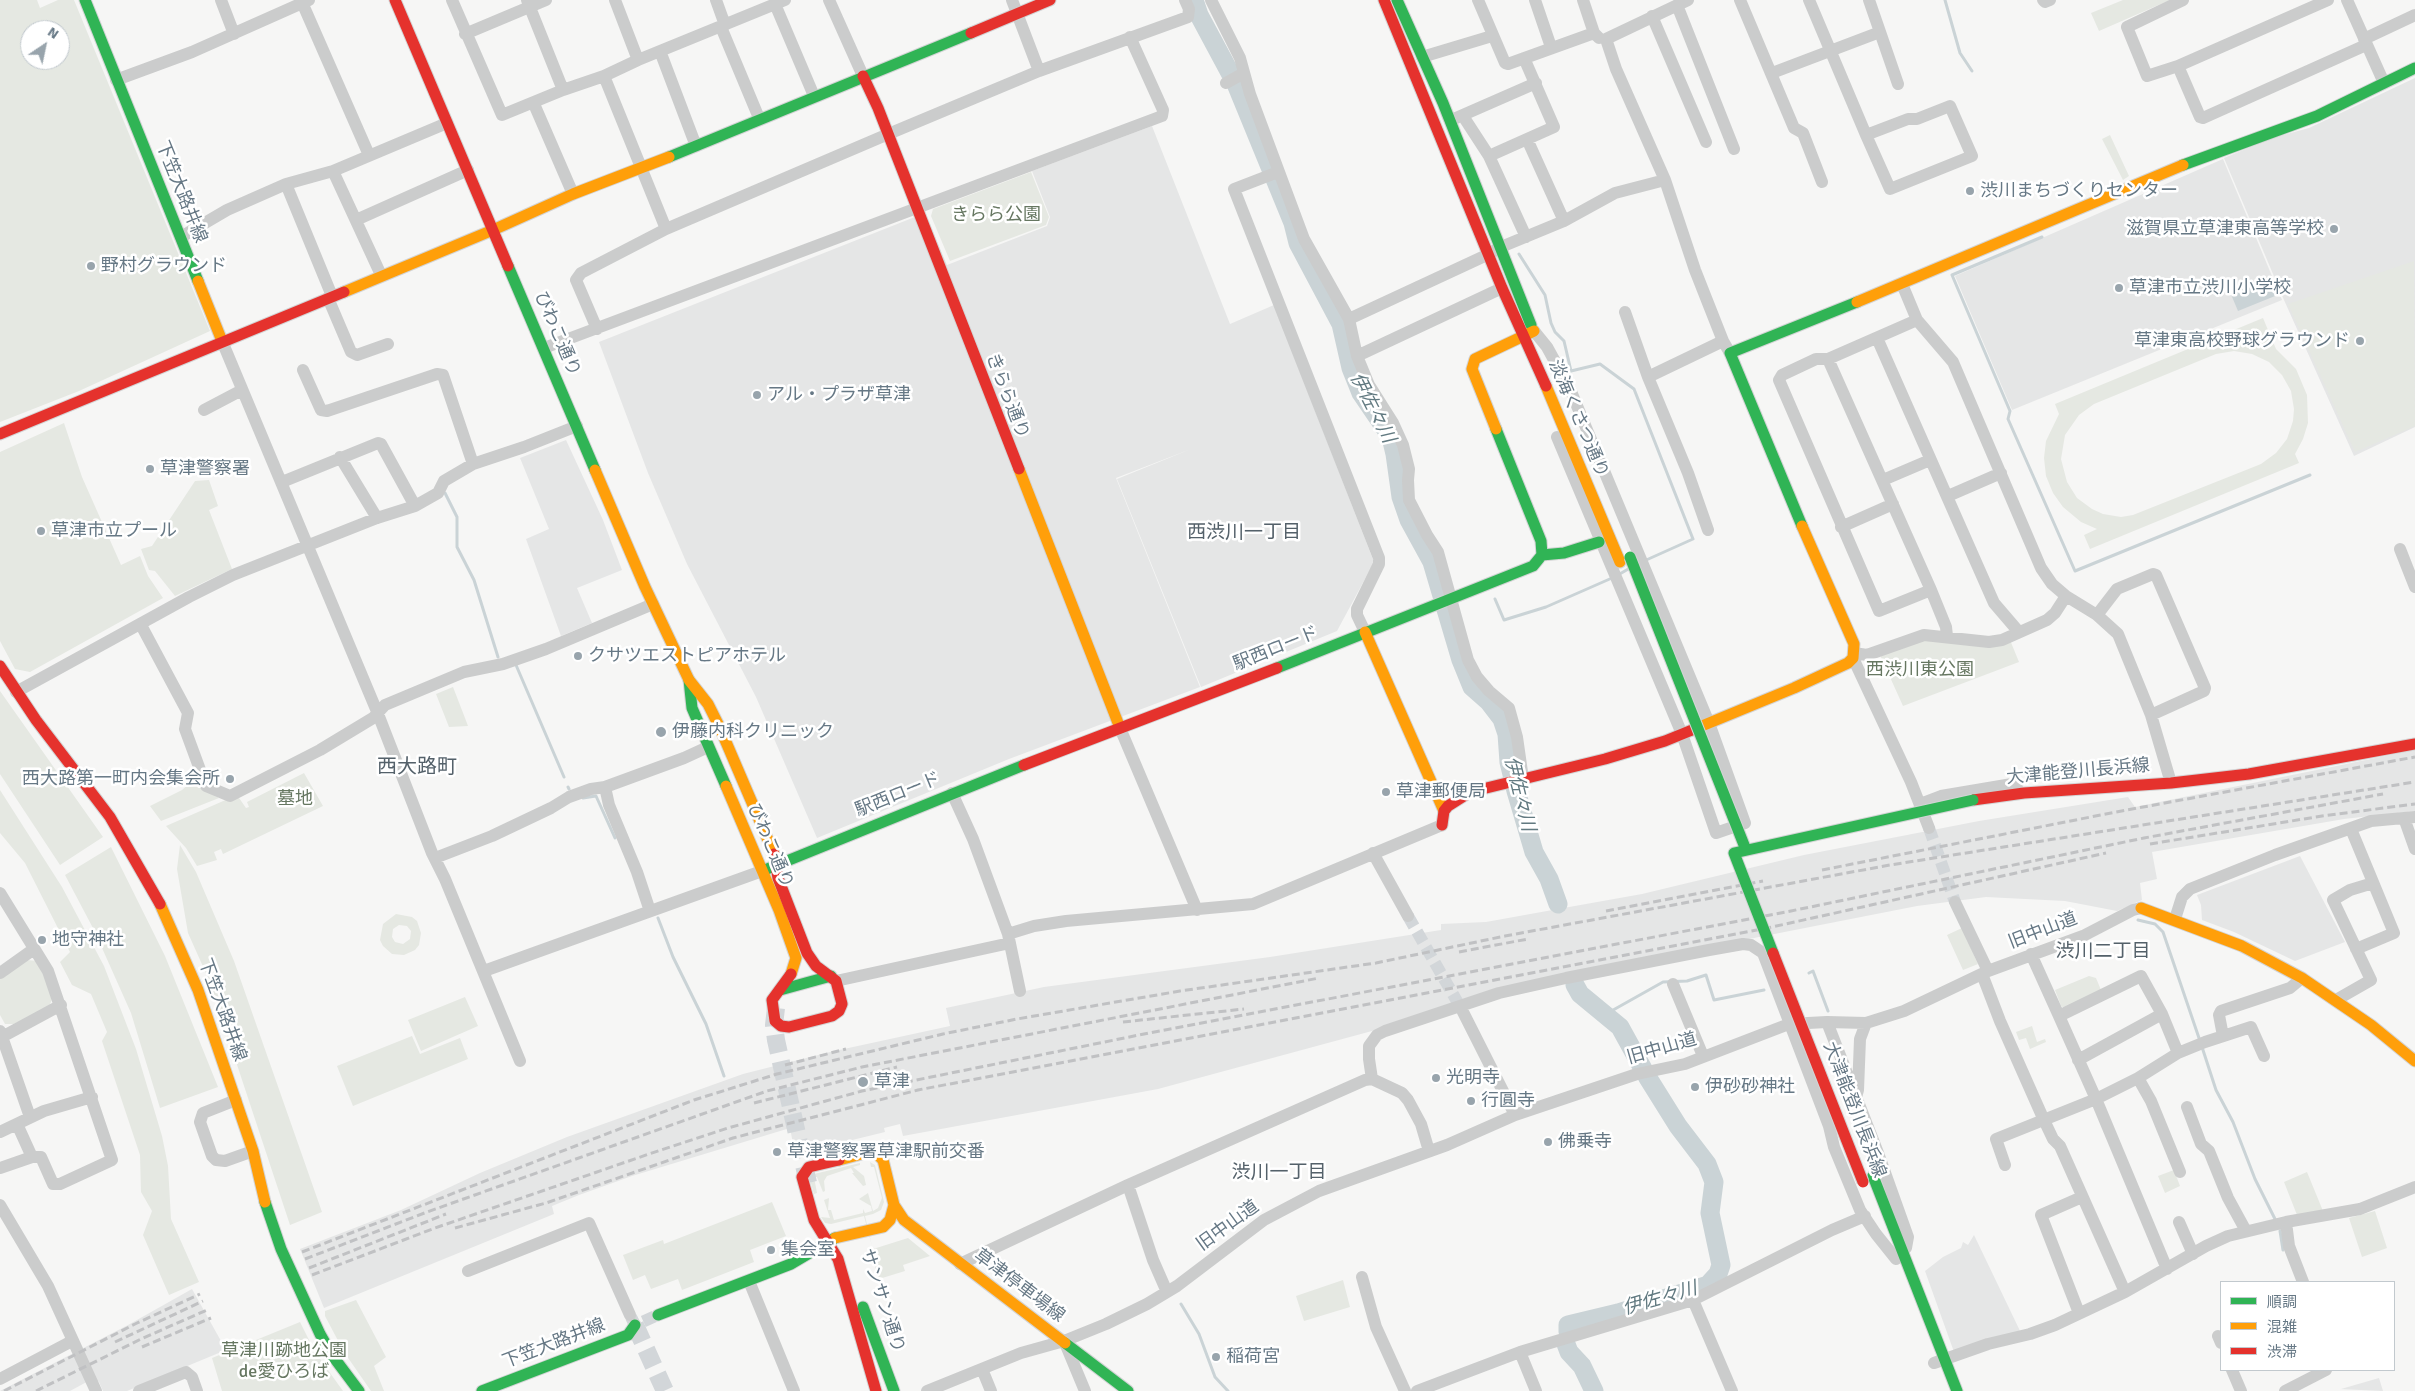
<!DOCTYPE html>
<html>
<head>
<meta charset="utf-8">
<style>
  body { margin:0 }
  #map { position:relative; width:2415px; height:1391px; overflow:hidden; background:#f6f6f5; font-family:Signika,"Noto Sans JP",sans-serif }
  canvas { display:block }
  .legend { position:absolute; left:2220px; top:1281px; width:175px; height:90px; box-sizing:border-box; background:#fff; border:1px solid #c2c9ce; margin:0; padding:6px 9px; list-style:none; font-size:15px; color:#667885 }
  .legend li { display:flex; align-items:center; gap:10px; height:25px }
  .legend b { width:25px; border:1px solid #c2c9ce }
  .north { position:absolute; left:20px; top:20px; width:50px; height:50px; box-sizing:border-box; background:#fff; border:1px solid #c2c9ce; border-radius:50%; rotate:34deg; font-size:14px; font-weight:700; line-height:20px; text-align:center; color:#667885 }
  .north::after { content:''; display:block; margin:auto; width:18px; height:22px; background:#98a4ac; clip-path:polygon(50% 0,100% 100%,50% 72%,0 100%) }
</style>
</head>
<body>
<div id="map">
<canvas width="2415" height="1391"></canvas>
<ul class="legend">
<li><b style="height:6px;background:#30b455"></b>順調</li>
<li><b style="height:6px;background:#ff9f0a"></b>混雑</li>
<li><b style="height:6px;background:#e5322d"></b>渋滞</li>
</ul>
<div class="north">N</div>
</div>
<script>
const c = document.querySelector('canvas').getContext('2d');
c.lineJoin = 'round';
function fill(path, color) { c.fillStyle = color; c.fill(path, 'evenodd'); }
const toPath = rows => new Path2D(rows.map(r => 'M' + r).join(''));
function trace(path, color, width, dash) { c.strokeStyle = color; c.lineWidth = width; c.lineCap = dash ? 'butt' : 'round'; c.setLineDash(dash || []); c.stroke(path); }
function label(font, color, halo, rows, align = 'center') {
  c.font = font + ' Signika,"Noto Sans JP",sans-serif'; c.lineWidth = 5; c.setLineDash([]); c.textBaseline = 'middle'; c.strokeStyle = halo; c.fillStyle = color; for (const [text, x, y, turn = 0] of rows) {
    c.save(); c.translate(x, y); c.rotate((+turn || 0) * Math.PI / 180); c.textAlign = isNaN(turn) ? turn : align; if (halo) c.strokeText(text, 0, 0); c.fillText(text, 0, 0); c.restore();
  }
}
const built = toPath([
  [2415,78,2415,427,2354,456,2284,300,2224,158,2272,138,2309,128],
  [1152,126,1230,324,1274,305,1374,562,1337,631,1201,687,1117,479,1191,449,1116,478,1200,687,1009,759,817,838,756,697,687,564,648,473,599,342,925,213,947,265,1047,226,1050,217,1032,171],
  [2223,159,2282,300,2012,410,1955,276],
  [566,440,603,520,622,570,577,588,592,623,561,636,526,539,549,529,520,458],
  [2415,750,2415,811,2344,819,2152,852,2157,879,2140,883,2142,900,2117,911,2065,901,1986,897,1917,906,1540,980,1372,1031,1158,1089,903,1136,900,1124,884,1128,885,1132,795,1154,790,1128,632,1176,579,1195,552,1206,554,1214,324,1308,300,1249,401,1210,480,1173,567,1137,743,1074,830,1052,950,1026,946,1008,1044,987,1270,957,1441,930,1441,924,1486,922,1558,909,1642,894,1804,855,1979,821,2128,797,2135,807],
  [2300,856,2345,942,2295,961,2234,932,2202,920,2201,905,2197,895],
  [1974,1235,2021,1333,1954,1352,1925,1271,1943,1257,1961,1248,1963,1242,1968,1245],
  [192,1289,226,1350,127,1391,103,1391,99,1382,94,1378,70,1391,0,1391,128,1325],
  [2379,1378,2383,1391,2339,1389,2341,1389]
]);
const green = toPath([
  [0,0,37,0,40,8,58,0,74,0,210,331,79,391,0,422],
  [30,30,60,30,60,60,30,60],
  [2123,0,2170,0,2099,31,2091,13],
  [2110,135,2129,176,2123,180,2102,139],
  [1031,172,1049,217,1046,225,950,261,931,216,933,209],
  [2414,261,2415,426,2355,452,2288,304],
  [2263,318,2276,349,2296,369,2307,395,2308,423,2303,439,2295,454,2299,463,2090,549,2084,535,2097,529,2081,522,2063,507,2053,493,2046,476,2044,458,2046,441,2059,414,2055,404],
  [2234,351,2252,354,2269,362,2282,375,2291,391,2294,409,2293,421,2287,439,2276,453,2261,464,2133,515,2121,517,2103,514,2092,509,2077,498,2067,482,2061,459,2065,435,2079,415,2094,404,2216,354],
  [64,423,82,477,121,565,140,556,148,576,163,598,30,672,15,669,0,641,0,452],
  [209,480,218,506,209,510,232,569,175,596,155,571,149,570,141,549,152,546,195,481],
  [1926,640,2010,640,2019,662,1903,706,1880,655],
  [453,687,465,718,468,726,449,727,436,694],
  [0,691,103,837,60,865,0,774],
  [304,773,323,806,223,854,221,849,214,852,217,860,197,866,186,848,166,826,237,795,246,808,249,807,247,802],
  [196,778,205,790,219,798,161,821,150,806,182,790],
  [0,790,62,887,104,966,136,1049,162,1136,168,1166,171,1219,199,1282,169,1295,143,1235,152,1211,141,1192,140,1155,102,1041,107,1032,91,994,72,985,60,962,70,952,25,863,0,833],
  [180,845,196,872,234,961,322,1212,290,1225,209,980,188,933,177,869],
  [111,847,165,956,218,1087,160,1108,131,1013,94,930,65,875],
  [396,914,412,917,417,921,421,933,419,945,415,950,404,955,392,954,383,946,380,940,383,924],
  [399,925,407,926,411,931,410,939,403,944,395,942,392,937,393,929],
  [1962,928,1978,964,1963,970,1947,935],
  [27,960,37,961,43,972,52,999,49,1007,14,1024,5,1024,0,1015,0,979],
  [2089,976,2096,978,2101,990,2066,1009,2061,1006,2055,990],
  [465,997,478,1026,421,1051,408,1020],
  [2032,1026,2037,1042,2045,1039,2046,1042,2030,1049,2026,1038,2019,1040,2016,1032],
  [412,1036,420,1054,460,1038,468,1059,353,1106,337,1066],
  [870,1162,875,1165,884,1202,881,1210,873,1214,880,1239,873,1214,865,1216,872,1246,864,1216,831,1224,825,1223,821,1217,830,1218,824,1200,829,1198,828,1210,831,1210,834,1220,863,1213,863,1209,865,1213,872,1211,871,1206,859,1199,868,1193,873,1211,878,1208,882,1198,874,1167,871,1167],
  [860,1163,860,1165,853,1167,864,1176,866,1185,863,1186,852,1173,854,1173,851,1168,827,1176,824,1181,825,1191,823,1192,817,1177,814,1177,817,1193,814,1194,810,1180,814,1174],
  [2174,1170,2180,1186,2165,1193,2158,1176],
  [2307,1172,2323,1211,2297,1215,2284,1182],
  [772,1202,786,1236,750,1250,754,1262,682,1290,678,1279,651,1289,645,1275,633,1280,623,1255,663,1240,664,1244],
  [2375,1211,2387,1248,2362,1257,2349,1218],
  [908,1238,930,1256,903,1265,905,1271,879,1279,870,1250],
  [1343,1280,1350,1307,1304,1321,1296,1296],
  [356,1300,386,1357,374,1366,384,1391,371,1391,344,1352,325,1316,325,1311],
  [300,1322,315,1352,343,1391,222,1391,212,1358]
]);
const water = toPath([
  [2267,277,2275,296,2238,311,2230,292]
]);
const stream = toPath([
  [1945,0,1960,53,1972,71],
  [2042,237,1952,275,2010,411,2008,419,2075,571,2310,475],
  [1519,254,1545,295,1551,323,1555,332,1564,341,1571,371,1600,364,1634,389,1693,539,1644,561],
  [445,493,457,517,457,547,474,580,498,657],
  [1618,575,1630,568],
  [1495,599,1504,620,1546,607,1612,578],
  [516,665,564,777],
  [568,787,569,789],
  [583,798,596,796,615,838],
  [658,918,673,957,706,1024,724,1076],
  [2138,920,2155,924,2163,932,2200,1041],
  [1809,973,1813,971,1828,1011],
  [1606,1014,1663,982,1687,981,1706,975,1714,1000,1764,990],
  [2202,1047,2216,1090,2233,1122,2255,1179,2275,1219],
  [2280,1231,2283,1250],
  [1181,1304,1199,1334,1215,1377,1228,1391]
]);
const river = toPath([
  [1194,0,1199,15,1236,84,1293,223,1298,243,1341,324,1351,368,1361,393,1391,437,1395,454,1401,497,1409,520,1432,562,1461,660,1472,687,1489,702,1502,719,1507,734,1509,762,1516,791,1534,852,1549,879,1558,904],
  [1568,1332,1568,1325,1618,1313,1708,1285,1718,1274,1721,1265,1710,1213,1714,1182,1707,1164,1678,1126,1648,1078,1620,1027,1580,994,1575,985],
  [1566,1344,1569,1352,1582,1366,1594,1391]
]);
const streetTunnel = toPath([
  [1929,828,1955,902],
  [1408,916,1462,1010],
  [631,1317,635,1325,658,1315]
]);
const secondaryTunnel = toPath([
  [776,1008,774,1025,776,1040,808,1183],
  [635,1325,665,1391]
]);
const street = toPath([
  [221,0,234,34],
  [301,0,369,155],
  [452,0,502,115,563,90,604,76,638,60,785,0],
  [527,0,563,90],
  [615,0,638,60],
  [716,0,725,25],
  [829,0,863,76],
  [1012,0,1039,71],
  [1211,0,1240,58,1250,94,1304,239,1349,319,1357,356,1369,385,1393,423,1403,445,1409,469,1408,480,1409,500,1427,535,1438,552,1468,660,1477,677,1489,691,1509,708,1517,737,1523,779],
  [1478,0,1505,63,1508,64,1594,33],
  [1535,0,1551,47],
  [1583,0,1594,33,1599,38],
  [1688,0,1606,39,1616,69,1665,180,1695,270,1723,341,1730,353],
  [1740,0,1794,128,1803,133,1822,182],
  [1809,0,1866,135,1890,189,1972,156,1950,106,1917,119,1908,119,1866,135],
  [1869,0,1898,84],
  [2043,0,2045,2,2050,0],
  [2183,0,2127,27,2147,76,2178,66,2200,117,2203,118,2366,45],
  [2347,0,2384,83],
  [775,4,814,96],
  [1677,5,1734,149],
  [1652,16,1706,142],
  [721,27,759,118],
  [465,34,546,0],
  [2364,39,2415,15],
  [660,51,696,146],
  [1422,57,1492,36],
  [2178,66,2328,0],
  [1772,73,1880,32],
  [604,76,666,229],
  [116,80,192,52,309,0],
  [1226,83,1244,73],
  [534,104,573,194],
  [1463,116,1489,156,1526,237],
  [1456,118,1536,83],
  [1527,139,1564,221],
  [1489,156,1554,127,1524,58],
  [333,171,381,275],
  [1278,172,1234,189,1379,558,1379,564,1357,609,1357,615,1365,632],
  [286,184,332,296],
  [356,220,468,170],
  [181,237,227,210,286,184,333,171,447,123],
  [1902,284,1917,320,1953,362,2041,568,2052,584,2066,596,2097,615,2118,634,2151,715,2171,783],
  [328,298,351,352,357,355,388,344],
  [1625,312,1648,377,1688,473,1708,530],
  [1349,319,1489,254,1501,247,1564,221,1615,193,1665,180],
  [1917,320,1828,359,1816,359,1782,375,1779,380,1879,611,1931,590],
  [597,329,576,280,581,273,666,229,886,135,1039,71,1188,17,1189,9,1185,0],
  [1534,331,1547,347,1570,389,1709,723,1745,823,1716,833,1682,734,1557,437],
  [1877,338,1994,603,2018,631],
  [222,341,378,714,432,853,445,879,520,1061],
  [544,348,1162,116,1163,110,1130,37],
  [1357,356,1502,288],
  [1828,359,1931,590,1946,627,1947,636],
  [303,370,321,410,327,411,437,374,443,375,473,464],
  [1648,377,1723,341],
  [204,410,242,390],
  [340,457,377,518],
  [1883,480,1930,460],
  [282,482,378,443,381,444,415,506],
  [1948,496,2001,473],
  [1841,527,1893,504],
  [2400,549,2415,587],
  [2097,615,2117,589,2153,574,2156,575,2205,688,2204,691,2151,715],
  [141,625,188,713,185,729,206,786,230,796,320,750,373,718,385,705,464,672,503,664,546,649,653,604],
  [1854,653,1867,655,1924,635,1989,642,2002,640,2047,620,2055,613,2066,596],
  [1853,658,1911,782,1929,828],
  [16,692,189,597,233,575,377,518,415,506,438,493,444,481,473,464,524,447,577,426],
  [1120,728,1197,910],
  [605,787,609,805,637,872,650,911],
  [952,793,973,839,1008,934,1020,991],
  [1920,804,1941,796,2018,783],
  [2404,818,2415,849],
  [2351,829,2394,933,2356,949],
  [1373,853,1408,916],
  [435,858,492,836,551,808,569,797,591,789,605,787,684,758,708,747],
  [0,893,48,971,112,1160,60,1184,53,1184,41,1157,32,1157,17,1124],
  [1955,902,1988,971],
  [2175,919,2182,897,2190,889,2275,855,2371,821,2415,817],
  [1008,934,1034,926,1066,921,1253,904,1442,825],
  [484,971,762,871],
  [0,973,34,949],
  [1982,974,2000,1021,2043,1118,2053,1139,2060,1146,2125,1292],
  [836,981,1010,943],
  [1673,984,1703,1056],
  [2336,1000,2371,980,2333,900,2350,890,2373,883],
  [1462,1010,1515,1115],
  [2059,1016,2096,1099,2167,1269],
  [1827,1022,1878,1153,1908,1237,1906,1248],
  [0,1031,30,1117],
  [2223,1036,2219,1015,2221,1011,2290,988,2302,978],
  [0,1038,61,1005],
  [2178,1053,2205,1042,2251,1027,2264,1056],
  [2078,1060,2162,1014],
  [2138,1078,2151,1101,2180,1172],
  [1372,1079,1369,1059,1369,1046,1377,1035,1385,1031,1499,993,1566,978,1709,950,1743,944,1751,945,1763,953,1829,1126,1834,1147,1860,1210,1876,1234,1896,1259],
  [1856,1097,1858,1090,1860,1039,1866,1023],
  [236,1100,203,1113,200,1122,212,1156,216,1160,225,1161,253,1151],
  [2187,1107,2201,1144,2209,1151,2228,1198,2246,1231],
  [0,1132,44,1111,92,1097],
  [2005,1165,1996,1139,2096,1099,2138,1078,2178,1053,2162,1014,2141,976,2059,1016,2031,954],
  [0,1168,32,1157],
  [1128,1185,1153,1260,1167,1292],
  [0,1205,48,1286,96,1391],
  [2179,1222,2193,1254],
  [2286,1222,2289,1246,2303,1282],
  [960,1264,1128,1185,1365,1080,1372,1079,1402,1093,1408,1100,1421,1124,1429,1151],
  [468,1271,589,1223,630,1315],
  [1362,1277,1376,1327,1405,1391],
  [749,1281,794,1391],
  [1693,1300,1732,1391],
  [2079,1313,2041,1215,2082,1197],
  [2218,1336,2221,1343],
  [1065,1343,1085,1391],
  [1520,1352,1536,1391],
  [1934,1363,1988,1344,2030,1334,2055,1325,2125,1292,2206,1246,2228,1236,2286,1222,2360,1209,2415,1187],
  [982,1369,991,1391],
  [2232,1370,2241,1391],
  [0,1379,72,1341],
  [139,1391,186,1372,192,1377,197,1391],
  [927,1391,1021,1353,1064,1341,1106,1324,1147,1304,1177,1286,1264,1220,1319,1191,1447,1145,1515,1115,1637,1074,1685,1064,1789,1024,1827,1022,1866,1023,1904,1011,1988,971,2083,936,2133,910,2141,908],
  [1417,1391,1520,1352,1693,1300,1832,1230,1865,1216],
  [2285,1391,2326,1370]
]);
const fast = toPath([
  [85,0,198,281],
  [1397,0,1443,103,1531,325],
  [669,157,971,33],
  [2183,165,2317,116,2415,68],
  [508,266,595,470],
  [1802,526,1730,353,1857,302],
  [1542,555,1564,553,1599,542],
  [1277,668,1533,566,1542,555,1541,541,1496,429],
  [689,680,692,708,726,786],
  [767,869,1024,765],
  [780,990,831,976],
  [1873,1176,1957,1391],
  [265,1202,281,1249,320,1334,332,1355,359,1391],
  [863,1307,894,1391],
  [658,1315,791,1264,835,1238],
  [1065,1343,1128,1391],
  [482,1391,628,1335,635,1325]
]);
const slow = toPath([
  [198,281,222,341],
  [344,292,493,230,573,194,669,157],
  [1857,302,2183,165],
  [1546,386,1620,562],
  [1496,429,1472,369,1475,359,1534,331],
  [1019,469,1120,728],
  [595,470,645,587,689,680,708,704,720,728,774,854],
  [1365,632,1444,811],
  [1692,730,1794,688,1848,663,1853,658,1854,644,1802,526],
  [726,786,779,910,796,958,791,974],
  [160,904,198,990,253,1151,265,1202],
  [2141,908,2242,946,2302,978,2371,1025,2415,1061],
  [839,1160,869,1152,877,1154,883,1160,894,1205,904,1220,1065,1343],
  [835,1238,883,1227,890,1220,894,1205]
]);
const jam = toPath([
  [395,0,508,266],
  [1384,0,1502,288,1546,386],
  [971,33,1050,0],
  [863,76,878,108,1019,469],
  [0,434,344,292],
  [0,666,36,720,110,817,160,904],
  [1024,765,1277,668],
  [1973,800,2024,793,2171,783,2249,774,2415,744],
  [1442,825,1444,811,1448,806,1470,792,1605,759,1665,741,1692,730],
  [774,854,778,878,807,953,816,966,836,981,842,1004,839,1011,832,1016,789,1027,781,1026,775,1021,772,1000,791,974],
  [839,1160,809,1167,802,1177,814,1220,838,1259,876,1391]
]);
const rail = toPath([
  [2150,844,2322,816,2415,804],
  [1822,870,2116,812,2415,757],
  [1606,911,1763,881],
  [1459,952,1528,939],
  [1123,1022,1244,1009],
  [785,1065,846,1049],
  [754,1103,897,1067],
  [455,1228,546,1203,733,1138,918,1090,1772,927,2106,853],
  [302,1252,694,1100,777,1074,943,1034,1017,1019,1180,991,1376,963,1505,936,1890,865,2415,782],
  [305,1259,427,1212,767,1091,862,1067,1319,978],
  [309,1268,446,1214],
  [312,1275,435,1228,649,1154,728,1128,862,1091,1149,1033,1791,911,2144,838,2383,794],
  [115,1342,203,1301],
  [142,1347,211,1318],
  [4,1391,135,1324,200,1294],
  [36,1391,141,1339,207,1310]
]);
const fastBridge = toPath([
  [1630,557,1746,850],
  [1773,953,1734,853,1973,800]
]);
const jamBridge = toPath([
  [1773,953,1863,1182]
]);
const markers = [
  [1970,191,5,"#98a4ac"],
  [2334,229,5,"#98a4ac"],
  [91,266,5,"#98a4ac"],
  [2119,288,5,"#98a4ac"],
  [2360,341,5,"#98a4ac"],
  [757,395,5,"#98a4ac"],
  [150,469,5,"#98a4ac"],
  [41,531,5,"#98a4ac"],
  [578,656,5,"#98a4ac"],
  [661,732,6,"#98a4ac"],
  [230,779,5,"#98a4ac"],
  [1386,792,5,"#98a4ac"],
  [42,940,5,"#98a4ac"],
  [1436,1078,5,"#98a4ac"],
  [863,1082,6,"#98a4ac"],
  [1695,1087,5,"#98a4ac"],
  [1471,1101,5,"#98a4ac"],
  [1548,1142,5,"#98a4ac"],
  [777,1152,5,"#98a4ac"],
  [771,1250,5,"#98a4ac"],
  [1216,1357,5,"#98a4ac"]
];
const poiNames = [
  ["渋川まちづくりセンター",1980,191],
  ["滋賀県立草津東高等学校",2324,229,"right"],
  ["野村グラウンド",101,266],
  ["草津市立渋川小学校",2129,288],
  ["草津東高校野球グラウンド",2350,341,"right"],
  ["アル・プラザ草津",767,395],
  ["草津警察署",160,469],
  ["草津市立プール",51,531],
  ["クサツエストピアホテル",588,656],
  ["伊藤内科クリニック",672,732],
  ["西大路第一町内会集会所",220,779,"right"],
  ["草津郵便局",1396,792],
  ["地守神社",52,940],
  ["光明寺",1446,1078],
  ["草津",874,1082],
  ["伊砂砂神社",1705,1087],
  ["行圓寺",1481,1101],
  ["佛乗寺",1558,1142],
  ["草津警察署草津駅前交番",787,1152],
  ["集会室",781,1250],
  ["稲荷宮",1226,1357]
];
const streetNames = [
  ["下笠大路井線",181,192,68],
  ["びわこ通り",557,334,67],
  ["きらら通り",1007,396,69],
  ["淡海くさつ通り",1578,419,67],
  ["駅西ロード",1276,649,-22],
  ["大津能登川長浜線",2078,772,-5],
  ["駅西ロード",898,795,-22],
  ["びわこ通り",770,846,67],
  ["旧中山道",2043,931,-21],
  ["下笠大路井線",222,1010,70],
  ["旧中山道",1662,1049,-16],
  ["大津能登川長浜線",1854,1110,69],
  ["旧中山道",1228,1226,-36],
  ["草津停車場線",1019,1286,37],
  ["サンサン通り",882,1301,72],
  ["下笠大路井線",554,1344,-21]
];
const parkNames = [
  ["きらら公園",996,215],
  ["西渋川東公園",1920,670],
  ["墓地",295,799],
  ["草津川跡地公園",284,1351],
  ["de愛ひろば",284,1372]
];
const waterNames = [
  ["伊佐々川",1372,408,63],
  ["伊佐々川",1519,794,76],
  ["伊佐々川",1660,1299,-16]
];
const neighbourhoodNames = [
  ["西渋川一丁目",1244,533],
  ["渋川二丁目",2103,952],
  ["渋川一丁目",1279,1173]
];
const quarterNames = [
  ["西大路町",417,768]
];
fill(built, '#e5e6e6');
fill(green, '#e5e8e2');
fill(water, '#cad3d6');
trace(stream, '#cad3d6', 3);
trace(river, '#cad3d6', 19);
trace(streetTunnel, '#d2d6d9', 12, [12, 6]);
trace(secondaryTunnel, '#d2d6d9', 18, [18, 9]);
trace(fast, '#d3d4d5', 13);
trace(slow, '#d3d4d5', 13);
trace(jam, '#d3d4d5', 13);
trace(street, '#cbcccc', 12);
trace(fast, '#30b455', 11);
trace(slow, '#ff9f0a', 11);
trace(jam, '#e5322d', 11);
trace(rail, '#c0c1c3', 3, [8, 4]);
trace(fastBridge, '#d3d4d5', 13, []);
trace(jamBridge, '#d3d4d5', 13, []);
trace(fastBridge, '#30b455', 11);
trace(jamBridge, '#e5322d', 11);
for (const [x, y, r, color] of markers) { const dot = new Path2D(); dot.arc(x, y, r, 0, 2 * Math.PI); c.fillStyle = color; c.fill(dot); trace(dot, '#fff', 2); }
label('18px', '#667885', '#fff', poiNames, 'left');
label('18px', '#667885', '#fff', streetNames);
label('18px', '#667761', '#fff', parkNames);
label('italic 19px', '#627a81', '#fff', waterNames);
label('19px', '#54616a', '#fff', neighbourhoodNames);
label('20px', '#54616a', '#fff', quarterNames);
</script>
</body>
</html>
